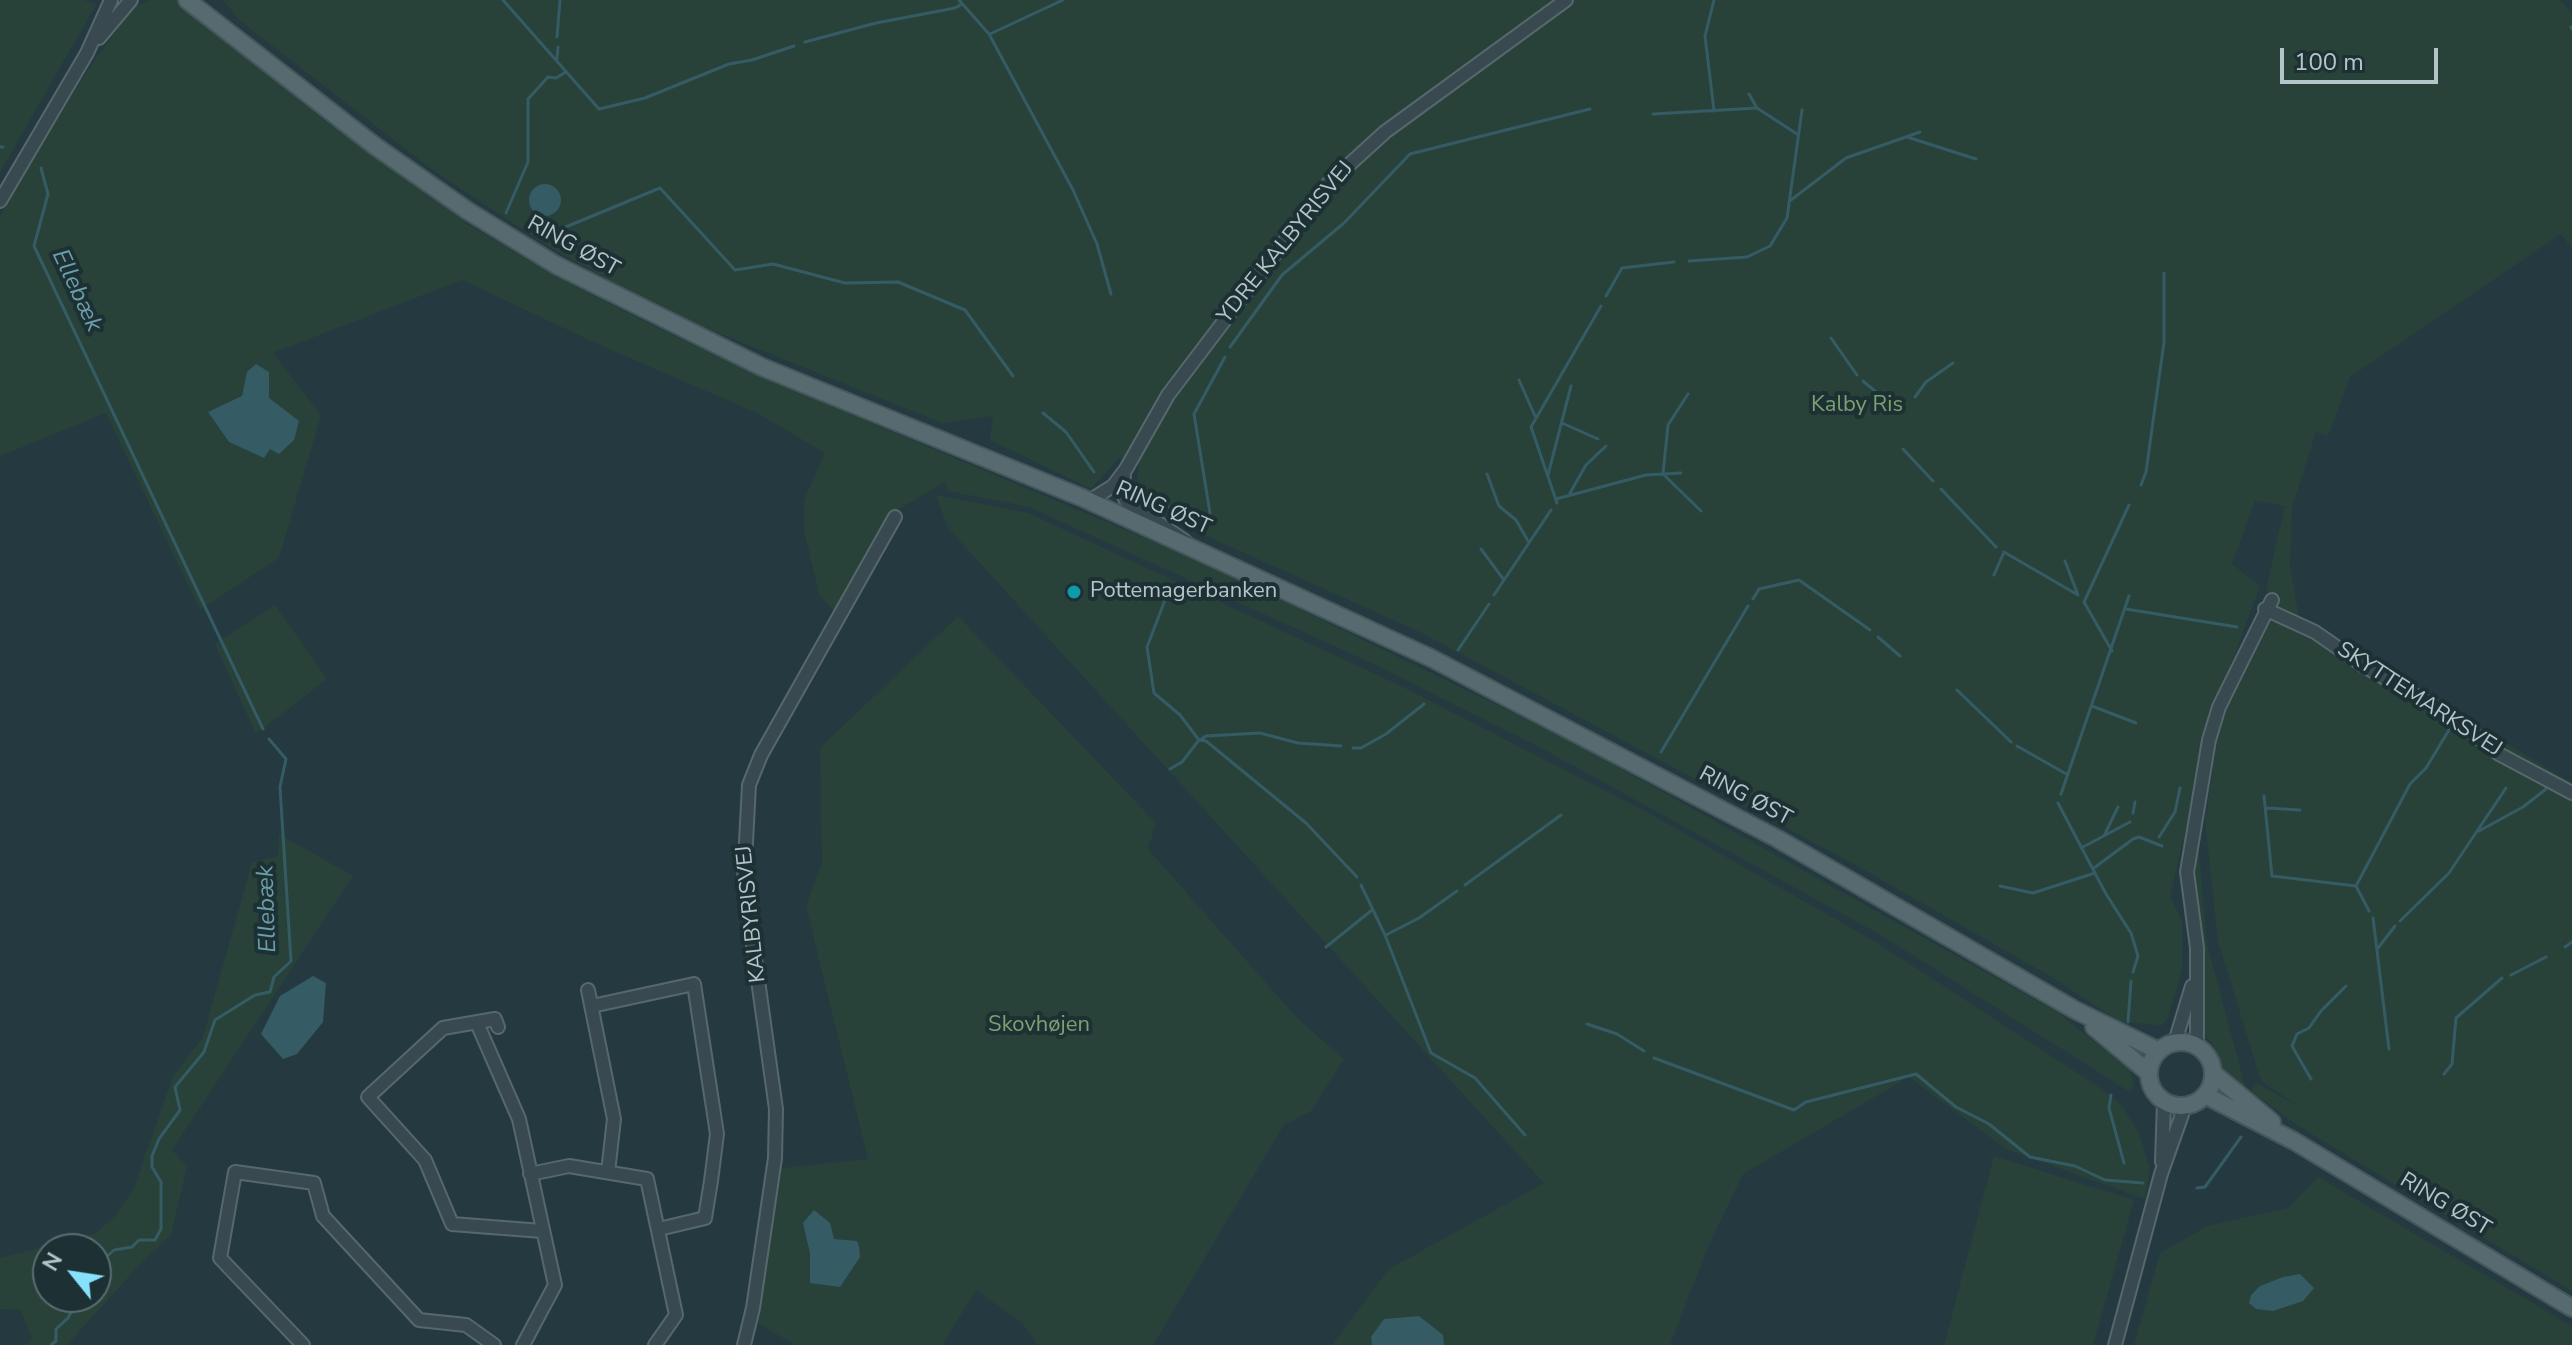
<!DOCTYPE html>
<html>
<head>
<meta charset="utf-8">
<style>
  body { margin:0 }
  #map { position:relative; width:2572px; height:1345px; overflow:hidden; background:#243a40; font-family:"Nunito Sans",sans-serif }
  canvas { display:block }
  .north { position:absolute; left:32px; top:1233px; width:80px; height:80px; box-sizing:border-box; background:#1d3034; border:2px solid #596c70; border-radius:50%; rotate:300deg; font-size:22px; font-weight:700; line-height:32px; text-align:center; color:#b4c5ca }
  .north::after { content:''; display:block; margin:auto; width:28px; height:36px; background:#87e1fc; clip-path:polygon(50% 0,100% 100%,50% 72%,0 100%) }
  .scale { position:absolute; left:2280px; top:48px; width:158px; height:36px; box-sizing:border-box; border:4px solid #b4c5ca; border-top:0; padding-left:10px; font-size:24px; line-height:28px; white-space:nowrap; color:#b4c5ca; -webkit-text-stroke:6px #1d3034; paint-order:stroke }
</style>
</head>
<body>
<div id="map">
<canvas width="2572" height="1345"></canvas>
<div class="north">N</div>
<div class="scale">100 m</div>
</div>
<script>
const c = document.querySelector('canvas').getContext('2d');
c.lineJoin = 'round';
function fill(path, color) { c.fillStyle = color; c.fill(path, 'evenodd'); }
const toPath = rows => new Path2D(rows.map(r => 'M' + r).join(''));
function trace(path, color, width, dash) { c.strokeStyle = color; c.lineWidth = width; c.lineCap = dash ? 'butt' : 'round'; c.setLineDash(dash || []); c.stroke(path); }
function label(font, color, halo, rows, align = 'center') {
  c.font = font + ' "Nunito Sans",sans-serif'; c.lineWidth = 8; c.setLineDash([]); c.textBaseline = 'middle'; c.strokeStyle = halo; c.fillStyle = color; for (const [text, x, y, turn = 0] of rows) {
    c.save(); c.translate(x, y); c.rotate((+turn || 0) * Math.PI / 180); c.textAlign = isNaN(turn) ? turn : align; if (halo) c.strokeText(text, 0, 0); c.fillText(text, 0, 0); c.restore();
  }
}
const green = toPath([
  [0,0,84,0,96,5,0,172],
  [151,0,176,0,320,117,469,225,553,275,668,333,845,412,1211,566,1573,742,2057,1012,2129,1069,2134,1083,2130,1092,1879,934,1541,748,1378,666,1029,507,948,491,945,482,891,514,835,612,820,596,804,531,804,500,825,453,757,413,602,346,462,280,273,353,321,415,279,558,200,610,106,413,0,456,0,217,14,188,93,62,134,7],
  [223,0,2560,0,2572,15,2572,249,2561,234,2350,377,2328,436,2316,432,2292,508,2290,567,2299,617,2572,783,2572,1291,2300,1127,2224,1072,2217,1051,2204,1033,2204,947,2194,872,2198,840,2207,944,2245,1086,2251,1090,2257,1083,2303,1109,2261,1081,2218,941,2205,820,2221,718,2266,624,2267,584,2285,506,2255,501,2232,564,2260,586,2212,716,2170,896,2182,921,2182,970,2168,1018,2161,1026,2119,1021,2053,978,1854,864,1420,632,1193,530,1136,490,1139,465,1119,458,1091,489,990,440,993,416,942,423,674,315,554,250,434,171,239,20],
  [936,495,1028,513,1399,685,1645,811,1876,942,2102,1089,2122,1106,2139,1133,2150,1169,2145,1199,2006,1149,1909,1077,1743,1174,1708,1247,1670,1345,1332,1345,1389,1269,1544,1183,948,528],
  [275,605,327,679,256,734,215,644],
  [958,616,1156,823,1148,849,1298,1019,1344,1059,1311,1111,1284,1125,1153,1345,1038,1345,1022,1323,976,1290,942,1345,795,1345,758,1323,782,1168,868,1159,806,906,822,863,820,748],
  [279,834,353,876,172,1150,187,1166,171,1235,141,1263,67,1345,26,1345,32,1339,21,1310,0,1309,0,1258,95,1234,117,1214,134,1188,173,1076,203,1037,252,862,278,856],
  [48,1249,96,1249,96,1297,48,1297],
  [1994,1156,2134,1200,2093,1345,1944,1345],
  [2318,1177,2572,1326,2572,1345,2134,1345,2160,1253,2207,1226,2288,1208]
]);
const water = toPath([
  '529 200a16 16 0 1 1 32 0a16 16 0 1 1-32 0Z',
  [256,364,269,372,269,398,299,421,294,440,279,454,270,449,264,458,229,442,208,412,242,396,247,372],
  [313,976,326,983,323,1022,297,1054,283,1059,261,1034,280,996],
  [814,1210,830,1223,834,1239,857,1241,859,1246,860,1257,840,1287,810,1283,810,1253,803,1223],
  [2300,1274,2314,1288,2303,1301,2273,1311,2256,1309,2249,1303,2251,1295,2260,1286,2283,1277],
  [1419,1316,1443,1335,1444,1345,1372,1345,1371,1337,1384,1319]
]);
const stream = toPath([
  [503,0,599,109,645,98,729,64,752,60,794,46],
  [959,0,989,34,1073,190,1097,244,1111,294],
  [2571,27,2572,29],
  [990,34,1063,0],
  [557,37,560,0],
  [805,42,876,23,955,8,962,4],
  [557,59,558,47],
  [1749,94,1757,108],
  [1714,111,1705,36,1714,0],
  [1653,114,1757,108,1797,134],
  [1907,137,1976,159],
  [0,147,3,147],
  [41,168,48,194,34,246,263,729],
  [1791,200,1846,158,1920,132],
  [506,213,528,162,528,99,548,77,556,78,566,72],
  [544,236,660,188,735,270,773,264,845,283,898,282,965,310,1013,376],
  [1689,261,1747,257,1770,246,1787,218,1802,110],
  [1606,296,1622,268,1674,262],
  [1831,338,1857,375],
  [1230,347,1282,275,1344,223,1410,154,1590,109],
  [1519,380,1535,416],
  [1863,381,1888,402],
  [1688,394,1668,425,1663,474,1701,511],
  [1915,397,1926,382,1953,363],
  [1043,413,1066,432,1094,472],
  [1562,423,1598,439],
  [1903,449,1933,481],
  [1487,474,1499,506,1516,520,1528,541],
  [1548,475,1571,386],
  [2141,485,2146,472,2164,342,2164,273],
  [1941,489,1996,547],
  [1570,493,1586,465,1606,446],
  [1150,497,1202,525],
  [1556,499,1646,475,1681,473],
  [1557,503,1531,427,1601,306],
  [1202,530,1210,513,1194,414,1225,357],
  [1481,549,1504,580],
  [2065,561,2078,595],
  [1994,575,2004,552,2078,595],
  [1170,587,1147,647,1154,693,1180,715,1199,740,1182,762,1170,769],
  [1494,595,1551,510],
  [1753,599,1759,589,1799,580,1870,630],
  [2126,609,2237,627],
  [1878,637,1900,656],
  [1458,650,1489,604],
  [2112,651,2084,602,2129,505],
  [1957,690,2011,742],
  [2092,706,2136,723],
  [1199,740,1206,741,1306,823,1357,877],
  [1200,740,1206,736,1260,733,1298,743,1341,746],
  [2017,746,2068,775],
  [1353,748,1361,748,1386,734,1424,704],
  [1661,752,1748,606],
  [2061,794,2129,596],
  [2264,796,2272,876,2356,886],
  [2058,803,2106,894,2131,933,2138,956,2133,972],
  [2266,808,2300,810],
  [2133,813,2135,802],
  [2479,831,2523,807,2546,789],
  [2104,836,2118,807],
  [2159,837,2175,812,2180,788],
  [2081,848,2130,822],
  [2094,868,2133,839,2139,837,2162,846],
  [1361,885,1385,935,1431,1053,1475,1078,1525,1135],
  [1465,885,1561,815],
  [2000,886,2033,893,2095,873],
  [2369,911,2356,886,2410,784,2426,768,2452,725],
  [2373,918,2389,1049],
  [2400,921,2449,873,2506,788],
  [1386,935,1419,918,1457,891],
  [1326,947,1372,910],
  [2565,947,2572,942],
  [2378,948,2395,926],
  [2511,975,2546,957],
  [2128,1022,2131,981],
  [1587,1024,1617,1034,1644,1051],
  [1654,1058,1794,1110,1806,1102,1916,1074,1956,1107,1989,1124,2030,1157,2075,1166,2105,1180,2143,1183],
  [2444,1074,2452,1064,2456,1018,2502,978],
  [2311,1079,2292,1046,2297,1034,2309,1028,2321,1011,2346,986],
  [2111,1095,2109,1108,2124,1163],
  [2197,1188,2205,1187,2241,1137],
  [96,1251,103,1260,114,1250,132,1247,139,1240,155,1240,161,1229,161,1182,152,1167,152,1156,159,1139,180,1110,175,1087,204,1052,215,1020,255,995,270,992,274,977,291,961,280,787,286,759,269,739],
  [51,1345,56,1341,56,1329,68,1318,79,1297]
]);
const minor = toPath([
  [99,38,131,0],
  [0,201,87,53,111,0],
  [1124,476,1121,489,1126,501,1185,541],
  [1089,501,1113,486,1126,469,1168,395,1328,184,1385,132,1566,0],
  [2265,609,2315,632,2364,666,2446,713,2499,754,2572,793],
  [588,990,614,1119,608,1172],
  [592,1006,694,984,717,1134,711,1181,705,1218,659,1229],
  [477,1023,519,1119,555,1285,523,1345],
  [498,1027,495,1019,443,1028,368,1097,425,1160,452,1224,542,1231],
  [2175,1042,2192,986],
  [2197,1046,2197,948,2187,872,2209,740,2219,707,2272,600],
  [2162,1162,2164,1101],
  [530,1174,569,1166,647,1179,676,1315,655,1345],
  [303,1345,220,1258,235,1172,314,1183,323,1216,419,1320,466,1325,494,1345],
  [744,1345,753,1308,775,1158,776,1109,744,880,749,785,761,755,895,517],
  [2115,1345,2161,1174,2185,1106]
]);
const major = toPath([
  [187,0,375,146,468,211,556,265,762,367,1083,498,1431,658,1778,839,2075,1010,2159,1051],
  [2094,1027,2149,1073],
  '2149 1074a32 32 0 1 1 64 0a32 32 0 1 1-64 0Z',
  [2213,1073,2272,1122],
  [2205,1095,2294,1141,2572,1308]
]);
const markers = [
  [1074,592,8,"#0f9aa8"]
];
const streetNames = [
  ["YDRE KALBYRISVEJ",1286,243,-51],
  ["RING ØST",573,247,29],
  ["RING ØST",1163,509,24],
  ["SKYTTEMARKSVEJ",2419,700,33],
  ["RING ØST",1745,797,28],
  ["KALBYRISVEJ",752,914,-96],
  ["RING ØST",2445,1205,31]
];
const parkNames = [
  ["Kalby Ris",1857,406],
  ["Skovhøjen",1039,1026]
];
const poiNames = [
  ["Pottemagerbanken",1090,592]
];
const waterNames = [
  ["Ellebæk",76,291,65],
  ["Ellebæk",268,909,-92]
];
fill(green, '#28423a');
fill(water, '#355b65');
trace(stream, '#355b65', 3);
trace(minor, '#56686d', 16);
trace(major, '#44575b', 20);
trace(minor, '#384a4f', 12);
trace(major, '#566a6f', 16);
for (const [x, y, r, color] of markers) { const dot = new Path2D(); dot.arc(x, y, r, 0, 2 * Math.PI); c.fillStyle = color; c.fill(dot); trace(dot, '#1d3034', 3); }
label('22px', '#b4c5ca', '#1d3034', streetNames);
label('22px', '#79a171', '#1d3034', parkNames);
label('22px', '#b4c5ca', '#1d3034', poiNames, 'left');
label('italic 24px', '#6c9eaa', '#1d3034', waterNames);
</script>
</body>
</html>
